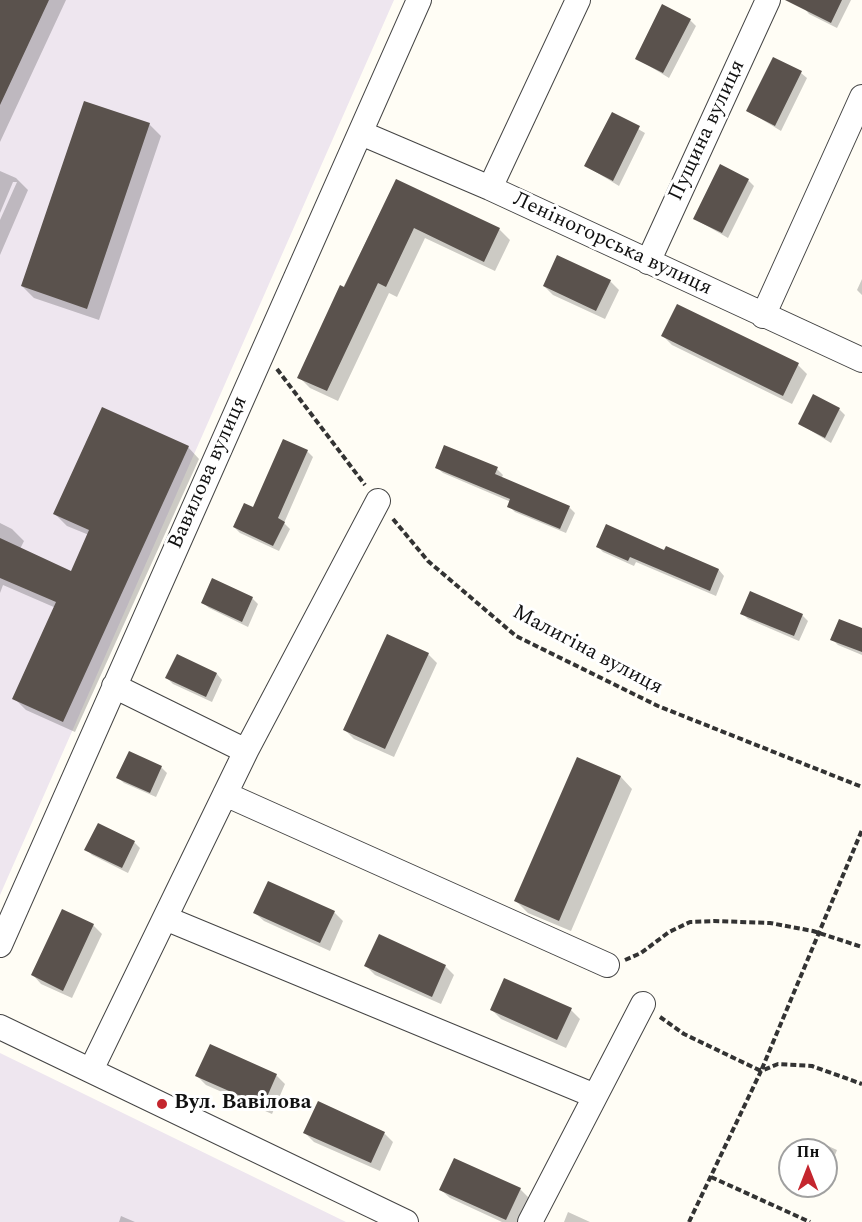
<!DOCTYPE html>
<html>
<head>
<meta charset="utf-8">
<style>
  body { margin:0 }
  #map { position:relative; width:862px; height:1222px; overflow:hidden; background:#fffdf5; font-family:Spectral,serif }
  canvas { display:block }
  .north { position:absolute; left:778px; top:1138px; width:60px; height:60px; box-sizing:border-box; background:#fff; border:2px solid #a0a0a0; border-radius:50%; rotate:0deg; font-size:16px; font-weight:700; line-height:24px; text-align:center; color:#111 }
  .north::after { content:''; display:block; margin:auto; width:21px; height:27px; background:#c4262e; clip-path:polygon(50% 0,100% 100%,50% 72%,0 100%) }
</style>
</head>
<body>
<div id="map">
<canvas width="862" height="1222"></canvas>
<div class="north">Пн</div>
</div>
<script>
const c = document.querySelector('canvas').getContext('2d');
c.lineJoin = 'round';
function fill(path, color) { c.fillStyle = color; c.fill(path, 'evenodd'); }
const toPath = rows => new Path2D(rows.map(r => 'M' + r).join(''));
function trace(path, color, width, dash) { c.strokeStyle = color; c.lineWidth = width; c.lineCap = dash ? 'butt' : 'round'; c.setLineDash(dash || []); c.stroke(path); }
function label(font, color, halo, rows, align = 'center') {
  c.font = font + ' Spectral,serif'; c.lineWidth = 6; c.setLineDash([]); c.textBaseline = 'middle'; c.strokeStyle = halo; c.fillStyle = color; for (const [text, x, y, turn = 0] of rows) {
    c.save(); c.translate(x, y); c.rotate((+turn || 0) * Math.PI / 180); c.textAlign = isNaN(turn) ? turn : align; if (halo) c.strokeText(text, 0, 0); c.fillText(text, 0, 0); c.restore();
  }
}
const industrial = toPath([
  [0,0,394,0,0,895],
  [0,1053,346,1222,0,1222]
]);
const shadow = toPath([
  [0,0,66,0,0,142],
  [808,0,851,0,837,28,809,14,804,8],
  [690,20,696,26,669,78,636,58],
  [801,73,807,78,781,131,748,111],
  [612,114,645,133,619,186,586,166],
  [149,124,161,136,99,320,34,298,22,286],
  [0,171,16,178,28,190,0,255,0,220,17,182,13,182,0,213],
  [748,180,754,186,728,238,695,219],
  [396,181,499,229,510,240,495,271,425,238,397,297,389,293,338,401,310,388,299,377],
  [862,279,862,295,857,290],
  [610,281,619,290,605,319,553,295,544,286],
  [663,336,798,365,807,374,792,404,672,345],
  [839,409,845,415,831,443,800,424],
  [188,447,199,459,75,732,26,710,14,698,56,608,3,585,0,593,0,523,12,529,24,541,20,549,72,573,89,535,67,526,55,514],
  [307,451,313,457,284,523,290,529,279,551,240,533,234,527],
  [437,468,497,469,503,475,501,479,569,507,575,513,566,533,515,512,509,506,511,502,443,473],
  [597,546,665,553,719,570,724,576,716,596,636,562,634,566,603,552],
  [213,580,252,598,258,604,248,627,209,608,203,603],
  [742,613,802,615,808,621,799,641,748,619],
  [862,629,862,655,838,645,832,639],
  [428,654,437,663,394,757,354,739,345,730],
  [177,656,217,674,222,680,212,702,173,684,167,678],
  [578,759,621,777,632,789,571,931,528,913,516,901],
  [161,767,167,773,156,797,124,783,118,778],
  [134,842,140,848,128,873,92,855,86,849],
  [63,911,93,925,102,934,72,998,41,984,33,975],
  [334,912,343,921,330,951,264,921,255,913],
  [366,966,445,966,454,975,441,1004,375,975],
  [492,1010,571,1010,580,1019,566,1048,501,1019],
  [211,1046,276,1075,285,1084,272,1114,206,1085,197,1076],
  [305,1133,384,1133,393,1142,380,1171,314,1142],
  [817,1141,837,1150,829,1170,826,1168,826,1150,814,1150],
  [520,1189,529,1198,518,1222,502,1222,450,1198,441,1190],
  [568,1212,590,1222,564,1222],
  [121,1216,135,1222,119,1222]
]);
const building = toPath([
  [0,0,49,0,0,105],
  [785,0,842,0,831,23],
  [662,4,691,19,663,73,635,59],
  [773,57,802,71,775,126,746,111],
  [84,101,150,123,87,309,21,286],
  [612,112,640,126,613,181,584,166],
  [720,164,749,179,722,233,693,219],
  [396,179,500,228,484,262,414,228,386,287,378,283,327,391,297,378,340,285,344,287],
  [557,255,611,280,596,311,543,286],
  [677,304,799,363,783,396,661,336],
  [813,394,840,408,825,438,798,424],
  [102,407,189,446,63,722,12,699,56,602,0,578,0,538,71,571,89,530,53,514],
  [283,439,308,450,278,518,285,522,273,546,233,527,244,503,253,507],
  [444,445,498,467,495,474,570,506,560,529,507,507,510,499,435,468],
  [606,524,664,550,666,546,719,569,710,591,630,557,628,561,596,547],
  [212,578,253,597,242,622,201,603],
  [750,591,803,614,794,636,740,614],
  [839,619,862,628,862,652,830,640],
  [387,634,429,653,385,749,343,730],
  [177,654,217,673,206,697,165,678],
  [129,751,162,766,150,793,116,778],
  [577,757,621,776,559,921,514,901],
  [98,823,135,841,122,868,84,850],
  [268,881,335,911,320,943,253,913],
  [62,909,94,924,63,991,31,975],
  [379,934,446,965,432,997,364,966],
  [504,978,572,1008,557,1040,490,1010],
  [210,1044,277,1074,263,1106,195,1076],
  [318,1101,385,1132,371,1163,303,1133],
  [454,1158,521,1188,506,1220,439,1190]
]);
const path = toPath([
  [277,369,365,485],
  [393,519,428,561,516,636,658,706,862,787],
  [625,960,641,953,669,932,690,922,714,921,770,923,813,931,862,947],
  [660,1017,684,1034,761,1071,862,830],
  [711,1177,810,1222],
  [689,1222,761,1071,778,1064,812,1066,862,1084]
]);
const minor = toPath([
  [361,133,490,188,862,360],
  [490,188,578,0],
  [648,262,768,0],
  [763,316,862,97],
  [246,751,378,501],
  [225,794,607,965],
  [165,918,595,1096],
  [0,945,419,0],
  [0,1027,406,1222],
  [91,1070,246,751,114,686],
  [530,1222,643,1004]
]);
const markers = [
  [162,1104,6,"#c4262e"]
];
const streetNames = [
  ["Пущина вулиця",708,131,-65],
  ["Леніногорська вулиця",612,245,25],
  ["Вавилова вулиця",209,473,-66],
  ["Малигіна вулиця",587,651,28]
];
const poiNames = [
  ["Вул. Вавілова",174,1104]
];
fill(industrial, '#eee6ef');
fill(shadow, '#0003');
fill(building, '#5a524d');
trace(minor, '#444', 26);
trace(path, '#333', 4, [6, 3]);
trace(minor, '#fff', 24);
for (const [x, y, r, color] of markers) { const dot = new Path2D(); dot.arc(x, y, r, 0, 2 * Math.PI); c.fillStyle = color; c.fill(dot); trace(dot, '#fff', 2); }
label('21px', '#111', '#fff', streetNames);
label('bold 21px', '#111', '#fff', poiNames, 'left');
</script>
</body>
</html>
